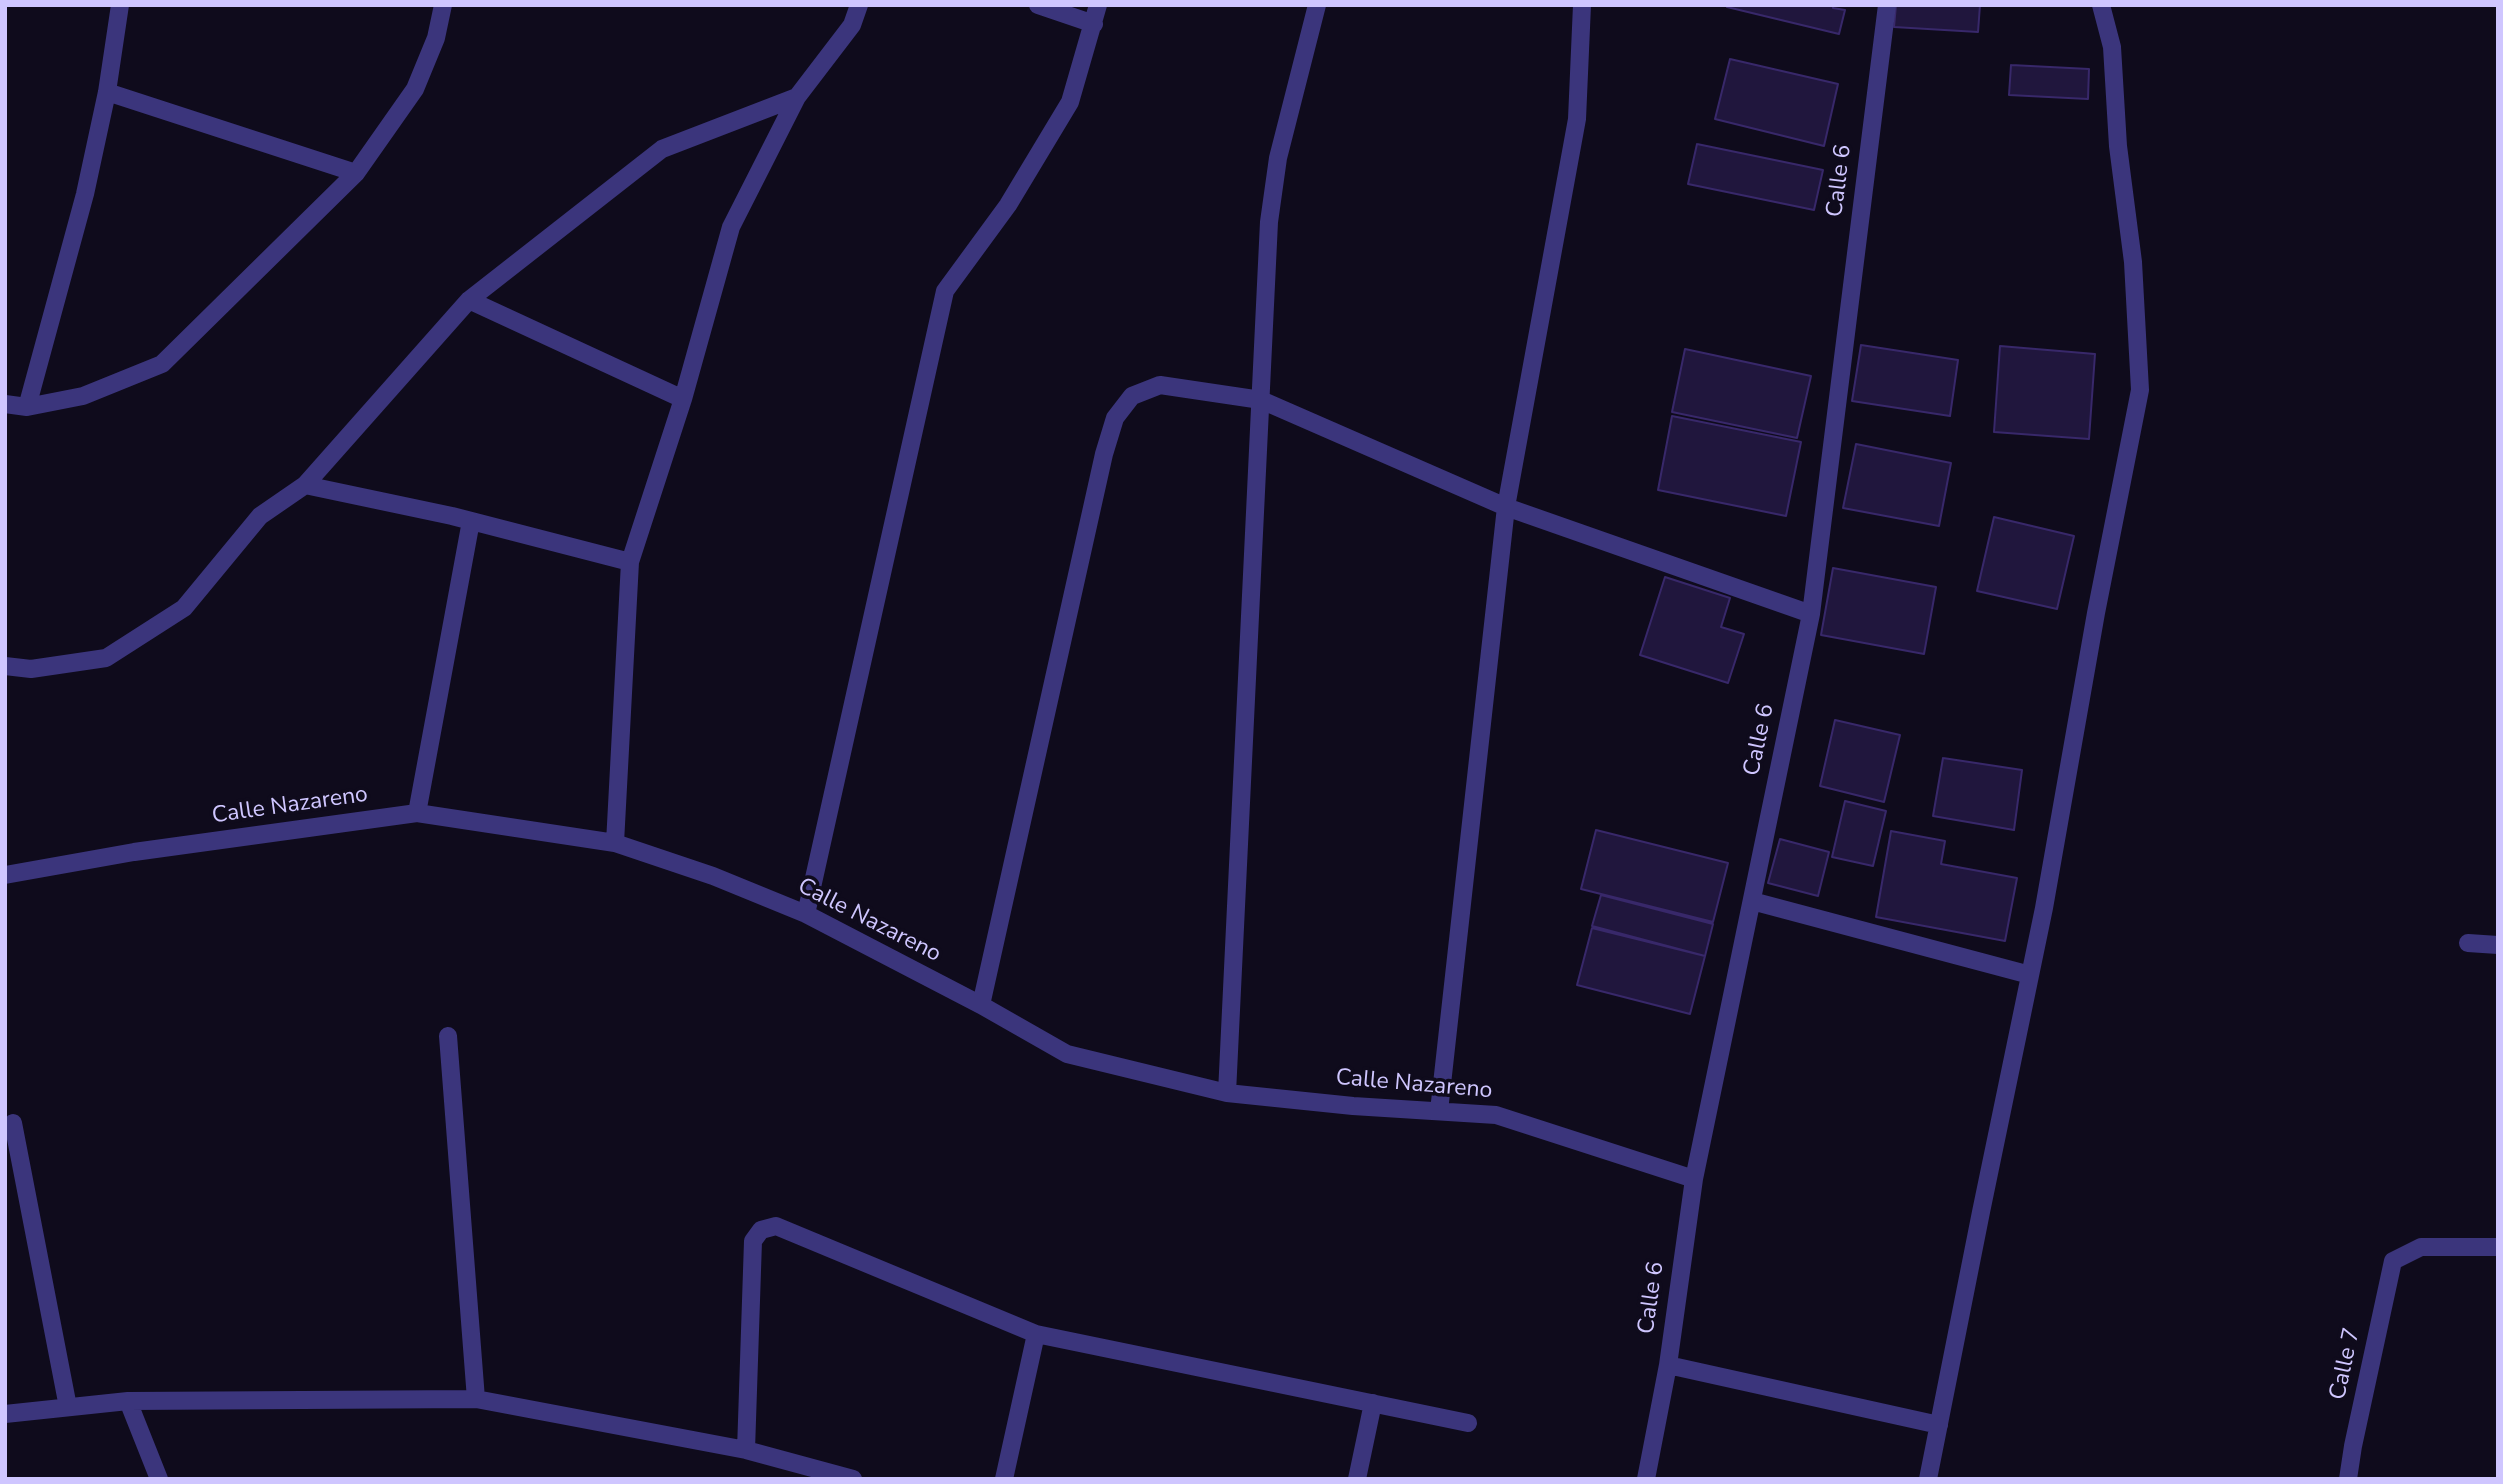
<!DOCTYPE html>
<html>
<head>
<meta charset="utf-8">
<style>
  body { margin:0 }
  #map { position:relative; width:2503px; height:1484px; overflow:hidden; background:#0f0b1c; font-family:"Nunito Sans",sans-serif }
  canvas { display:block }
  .frame { position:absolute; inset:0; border:7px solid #cfc6ff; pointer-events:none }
</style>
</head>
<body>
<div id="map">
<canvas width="2503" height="1484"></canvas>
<div class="frame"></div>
</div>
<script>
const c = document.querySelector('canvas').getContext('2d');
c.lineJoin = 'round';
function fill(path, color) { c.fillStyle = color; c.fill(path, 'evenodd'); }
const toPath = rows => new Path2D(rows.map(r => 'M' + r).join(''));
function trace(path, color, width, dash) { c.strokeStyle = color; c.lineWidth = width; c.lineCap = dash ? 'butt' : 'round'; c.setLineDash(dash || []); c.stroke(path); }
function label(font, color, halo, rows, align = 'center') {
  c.font = font + ' "Nunito Sans",sans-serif'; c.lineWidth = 7; c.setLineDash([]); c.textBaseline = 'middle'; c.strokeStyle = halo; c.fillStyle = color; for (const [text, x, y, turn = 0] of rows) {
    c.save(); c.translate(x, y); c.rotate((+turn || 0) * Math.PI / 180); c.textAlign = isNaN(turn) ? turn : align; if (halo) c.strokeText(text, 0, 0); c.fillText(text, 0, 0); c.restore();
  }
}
const building = toPath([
  [1727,5,1833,5,1833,8,1845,10,1839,34,1727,7,1727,5],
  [1896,5,1980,5,1978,32,1894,27,1896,5],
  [1730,59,1838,84,1824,146,1715,119,1730,59],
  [2011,65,2089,69,2088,99,2009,95,2011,65],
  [1697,144,1823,170,1814,210,1688,184,1697,144],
  [1861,345,1958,360,1950,416,1852,401,1861,345],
  [2000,346,2095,354,2089,439,1994,432,2000,346],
  [1685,349,1811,376,1797,438,1672,412,1685,349],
  [1672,416,1801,442,1786,516,1658,490,1672,416],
  [1856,444,1951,463,1939,526,1843,508,1856,444],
  [1994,517,2074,536,2057,609,1977,591,1994,517],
  [1833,568,1936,587,1924,654,1821,635,1833,568],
  [1665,577,1730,598,1721,627,1744,634,1728,683,1640,655,1665,577],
  [1835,720,1900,735,1884,802,1820,786,1835,720],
  [1943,758,2022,770,2014,830,1933,816,1943,758],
  [1845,801,1886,811,1873,866,1832,857,1845,801],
  [1596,830,1728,863,1713,922,1581,889,1596,830],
  [1891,831,1945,841,1941,864,2017,878,2005,941,1876,917,1891,831],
  [1780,839,1829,852,1818,896,1768,883,1780,839],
  [1601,895,1713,924,1705,956,1592,926,1601,895],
  [1592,928,1705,956,1690,1014,1577,985,1592,928]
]);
const minor = toPath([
  [1038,5,1094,24],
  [107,92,356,173],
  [469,300,683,399],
  [5,404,27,407,83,396,162,364,356,173,415,89,436,38,443,5],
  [27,407,85,194,107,92,120,5],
  [305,485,469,300,662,149,797,97],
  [5,666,31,669,106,658,184,608,260,516,305,485,452,516,630,562],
  [417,813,471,521],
  [615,843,630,562,683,399,731,227,797,97,852,25,859,5],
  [5,875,134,852,417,813,615,843,713,876,806,914,981,1005,1067,1054,1227,1093,1353,1106,1496,1115,1694,1179],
  [1752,901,2030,975],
  [806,914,945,291,1008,205,1070,102,1098,5],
  [2468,943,2498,945],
  [981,1005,1104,454,1115,418,1132,396,1160,385,1261,400,1506,507,1811,614],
  [448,1036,476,1399],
  [1227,1093,1269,222,1278,158,1317,5],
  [1439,1111,1506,507,1577,119,1582,5],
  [13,1123,68,1407],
  [1668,1365,1939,1425],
  [128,1401,159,1479],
  [5,1414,128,1401,476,1399,746,1450,853,1479],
  [746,1450,753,1241,761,1230,776,1226,1036,1334,1468,1423],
  [1004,1479,1036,1334],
  [1357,1479,1373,1403],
  [1646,1479,1668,1365,1694,1179,1811,614,1887,5],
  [1928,1479,1981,1212,2044,908,2096,613,2140,390,2133,262,2118,146,2112,47,2101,5],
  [2348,1479,2353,1446,2393,1261,2421,1247,2498,1247]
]);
const streetNames = [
  ["Calle 6",1840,181,-83],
  ["Calle 6",1760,740,-78],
  ["Calle Nazareno",290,806,-8],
  ["Calle Nazareno",869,921,27],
  ["Calle Nazareno",1414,1085,5],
  ["Calle 6",1652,1298,-82],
  ["Calle 7",2346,1364,-78]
];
fill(building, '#20163d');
trace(building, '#38286a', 2);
trace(minor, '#3b357c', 18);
label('23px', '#cfc6ff', '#0f0b1c', streetNames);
</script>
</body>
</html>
